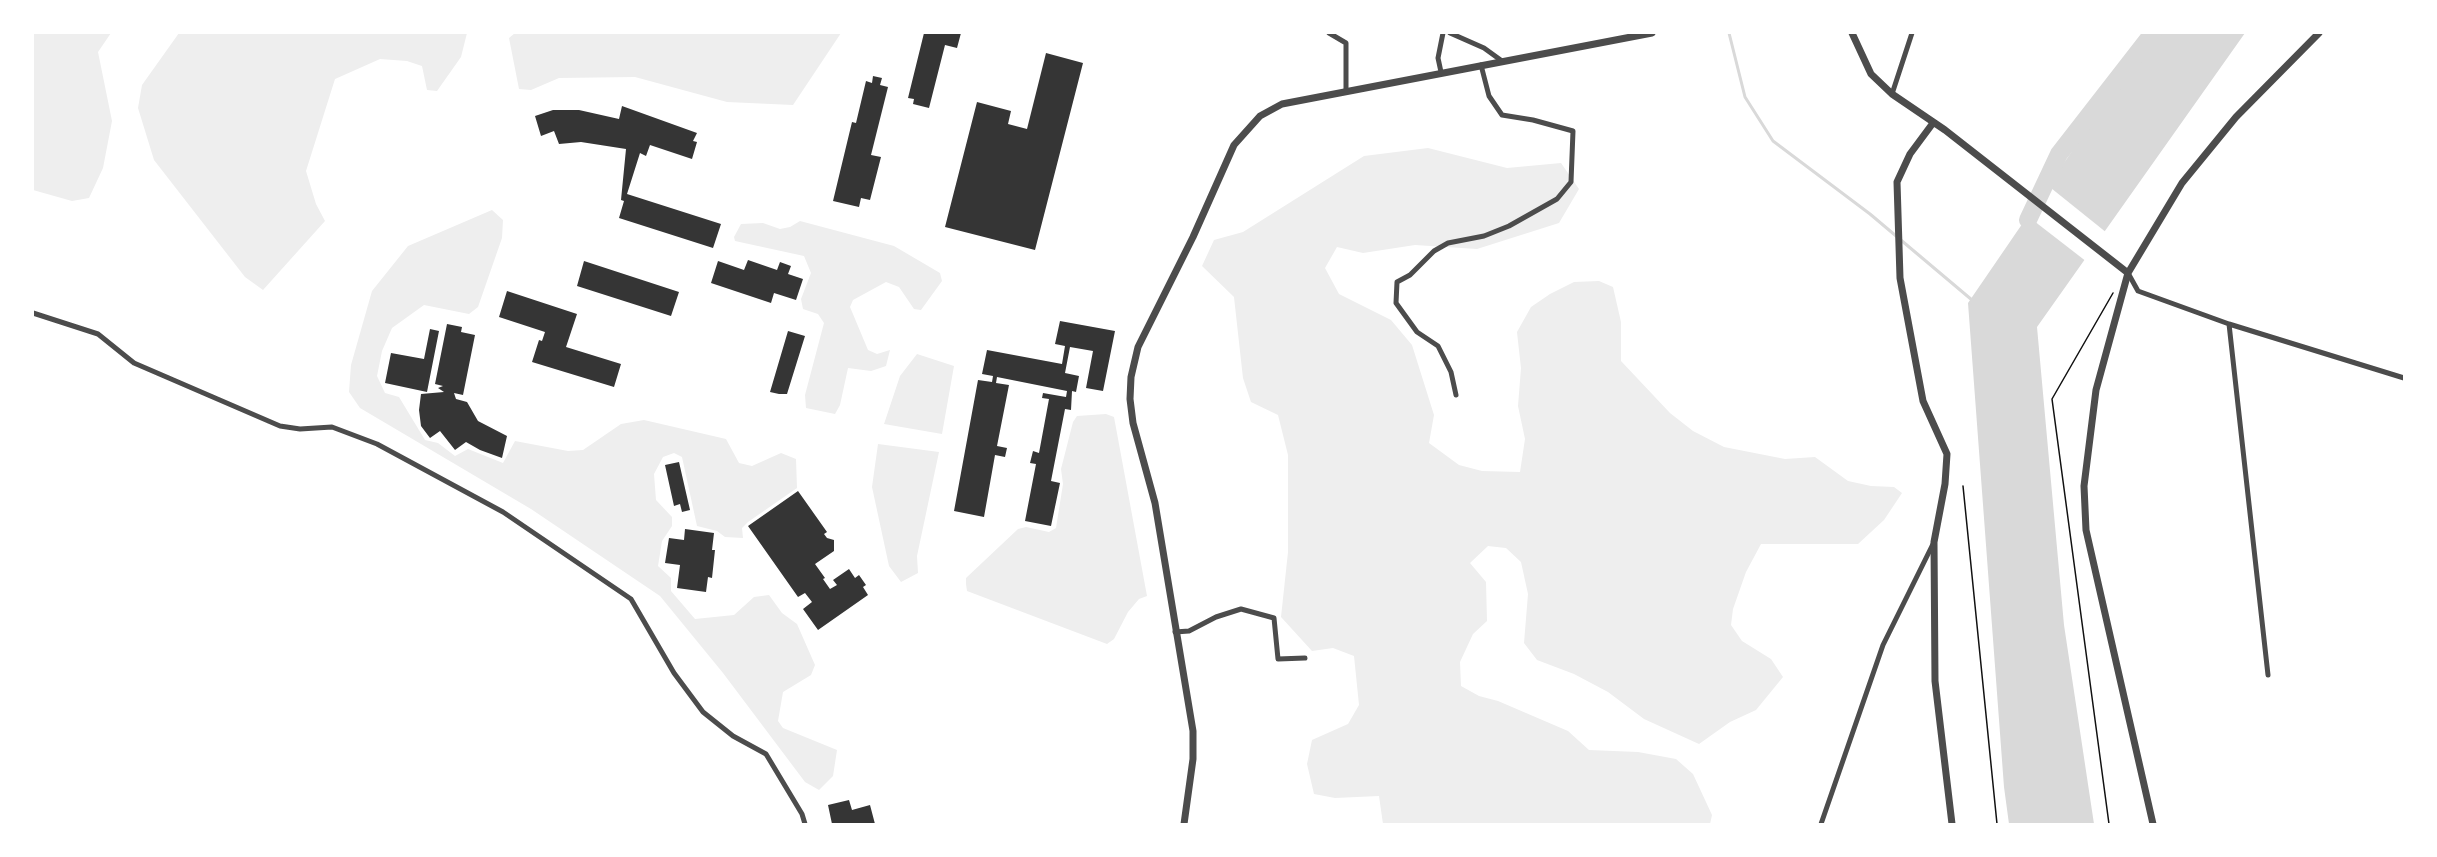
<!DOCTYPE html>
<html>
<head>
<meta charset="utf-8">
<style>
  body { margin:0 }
  #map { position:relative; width:2437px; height:857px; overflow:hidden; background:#fff; font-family:"Exo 2",sans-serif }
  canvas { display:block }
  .frame { position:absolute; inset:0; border:34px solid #fff; pointer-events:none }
</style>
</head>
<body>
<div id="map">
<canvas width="2437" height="857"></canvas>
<div class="frame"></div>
</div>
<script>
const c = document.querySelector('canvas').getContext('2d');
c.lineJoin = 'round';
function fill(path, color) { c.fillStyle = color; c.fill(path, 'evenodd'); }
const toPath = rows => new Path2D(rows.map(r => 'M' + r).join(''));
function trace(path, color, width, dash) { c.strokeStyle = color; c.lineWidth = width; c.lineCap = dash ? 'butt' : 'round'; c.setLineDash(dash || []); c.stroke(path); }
const green = toPath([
  [33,33,111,33,98,52,112,121,103,168,89,198,72,201,33,190],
  [179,33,467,33,461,57,437,91,427,90,422,66,407,61,380,59,335,79,306,171,316,204,325,221,263,290,245,277,154,160,138,108,142,85],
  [515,33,841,33,793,105,727,102,635,77,559,78,531,90,519,89,509,38],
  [1428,148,1507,168,1561,163,1579,189,1559,223,1477,249,1415,245,1363,253,1337,247,1325,268,1339,294,1391,320,1412,345,1434,415,1429,443,1459,465,1482,471,1520,472,1525,439,1518,406,1521,368,1517,332,1531,307,1550,294,1574,282,1599,281,1613,287,1621,322,1621,361,1670,413,1693,431,1724,447,1785,459,1815,457,1848,481,1871,486,1894,487,1902,493,1884,520,1858,544,1761,544,1746,572,1733,609,1731,625,1742,641,1771,659,1783,677,1756,710,1730,722,1699,744,1644,719,1608,692,1574,674,1537,660,1524,643,1528,594,1521,562,1506,548,1488,546,1470,563,1486,582,1487,621,1473,634,1460,662,1461,686,1479,696,1498,701,1568,731,1589,750,1638,752,1676,759,1693,774,1712,815,1710,824,1383,824,1379,796,1335,798,1314,794,1307,764,1312,740,1348,724,1359,705,1354,656,1333,648,1312,651,1281,617,1288,552,1288,455,1278,415,1251,402,1243,378,1234,297,1202,266,1214,240,1243,232,1364,156],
  [492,210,503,220,502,238,478,307,469,314,424,305,392,328,382,351,377,376,385,393,399,397,425,440,438,443,455,456,468,449,503,463,515,441,568,451,583,450,621,424,644,420,726,439,739,463,752,466,781,453,796,459,797,488,748,522,742,528,743,538,725,537,717,531,697,526,682,457,674,453,663,457,654,474,656,500,672,517,672,526,662,541,658,566,671,578,671,591,695,619,734,615,754,597,769,595,782,613,797,624,815,665,811,675,783,692,778,721,783,728,837,750,833,776,819,790,805,782,723,673,660,596,531,509,360,408,349,392,351,365,372,291,408,246],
  [800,221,894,246,940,273,942,281,921,310,914,309,899,287,886,282,853,300,850,307,868,350,877,354,890,350,886,366,871,371,848,368,840,405,835,414,806,408,805,395,824,323,818,314,803,309,801,299,811,273,804,256,735,241,734,237,741,224,763,223,780,229,790,227],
  [917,354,954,366,942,434,884,424,900,376],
  [1106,414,1114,417,1147,596,1139,599,1128,612,1114,639,1107,644,967,591,966,584,966,578,1018,529,1026,527,1049,532,1056,528,1063,484,1061,469,1073,422,1077,416],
  [878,444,939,452,917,556,918,573,901,582,889,566,872,487]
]);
const water = toPath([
  [2153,33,2245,33,2037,327,2064,625,2094,824,2009,824,2004,787,1968,303]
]);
const pier = toPath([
  [2046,184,2107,233,2087,262,2025,214]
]);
const stream = toPath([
  [1729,33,1745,97,1773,141,1870,214,1972,300]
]);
const river = toPath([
  [2028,220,2059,154,2153,33]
]);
const building = toPath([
  [924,33,961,33,957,48,945,45,929,108,913,104,914,99,908,98],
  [1046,53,1083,63,1035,250,945,227,977,102,1011,111,1008,124,1027,129],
  [873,76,882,78,880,85,888,87,871,155,881,157,870,200,861,198,859,207,833,201,852,122,856,123,866,81,872,83],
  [622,106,697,133,693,141,697,142,692,159,650,145,646,156,640,153,627,194,721,224,713,248,619,218,624,201,621,200,626,149,581,142,559,144,554,131,541,136,535,116,553,110,579,110,619,119],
  [748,260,777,270,780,262,791,266,788,274,803,279,796,300,774,293,771,303,711,283,718,261,744,270],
  [584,261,679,292,671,316,577,286],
  [507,291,577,314,566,347,621,364,614,387,532,362,539,340,542,341,545,332,499,317],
  [1060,321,1115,331,1103,391,1086,388,1093,351,1070,347,1065,373,1079,376,1076,392,1072,391,1071,410,1065,409,1051,481,1060,483,1051,526,1025,521,1036,464,1030,463,1033,451,1039,453,1049,399,1042,398,1043,393,1066,397,1067,391,997,377,996,383,1009,385,997,446,1007,448,1005,457,995,455,984,517,954,511,978,380,992,382,993,376,982,374,987,350,1062,364,1065,346,1055,344],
  [447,324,462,327,461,332,475,335,463,395,454,393,456,399,467,402,478,421,507,436,502,458,480,450,466,442,455,450,440,431,430,438,421,426,419,410,421,394,444,392,438,388,443,386,435,384],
  [430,329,439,331,427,392,385,383,391,353,424,359],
  [788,331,805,336,787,394,779,394,770,392],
  [679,462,690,510,682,512,680,504,674,506,665,465],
  [798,491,827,532,824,534,827,538,834,540,834,551,815,564,825,578,823,579,830,589,837,585,833,580,849,569,855,578,859,575,866,585,863,587,868,595,818,630,803,609,812,602,805,593,798,597,748,526],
  [685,529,714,533,712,550,715,550,712,578,708,577,706,592,677,588,680,565,665,563,669,538,684,540],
  [849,800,852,810,870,805,875,824,832,824,828,805]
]);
const path = toPath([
  [1963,486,1997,824],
  [2109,824,2052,399,2113,293]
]);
const minor = toPath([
  [1329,33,1346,43,1346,91],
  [1450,33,1484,48,1502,61],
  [1441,72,1438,58,1443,33],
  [1892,94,1912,33],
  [2128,273,2138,291,2229,324,2404,378],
  [33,313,98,334,134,363,280,426,300,429,332,427,377,444,503,512,631,599,674,673,703,712,733,736,766,754,802,814,805,824],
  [2229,324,2268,675],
  [1456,395,1451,372,1438,346,1417,332,1396,303,1397,282,1410,275,1434,251,1448,243,1484,236,1509,226,1557,199,1571,182,1573,131,1533,120,1502,115,1489,96,1481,65],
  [1175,632,1189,631,1216,617,1241,609,1274,618,1278,659,1305,658],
  [1821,824,1883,645,1934,542]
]);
const tertiary = toPath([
  [1852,33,1871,74,1892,94,1945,130,2128,273],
  [1933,123,1910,154,1897,182,1900,278,1923,401,1947,454,1945,484,1934,542,1935,681,1952,824],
  [1184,824,1193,759,1193,731,1155,503,1133,423,1130,399,1131,377,1138,347,1193,237,1234,145,1260,116,1282,104,1652,33],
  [2153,824,2086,530,2084,486,2096,390,2128,273,2182,183,2236,117,2319,33]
]);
fill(green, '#eee');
fill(water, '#d9d9d9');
fill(pier, '#fff');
trace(stream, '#d9d9d9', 3);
trace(river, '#d9d9d9', 18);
fill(building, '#353535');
trace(path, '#111', 1.5);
trace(minor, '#4c4c4c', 5);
trace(tertiary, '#4c4c4c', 7);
</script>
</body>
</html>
